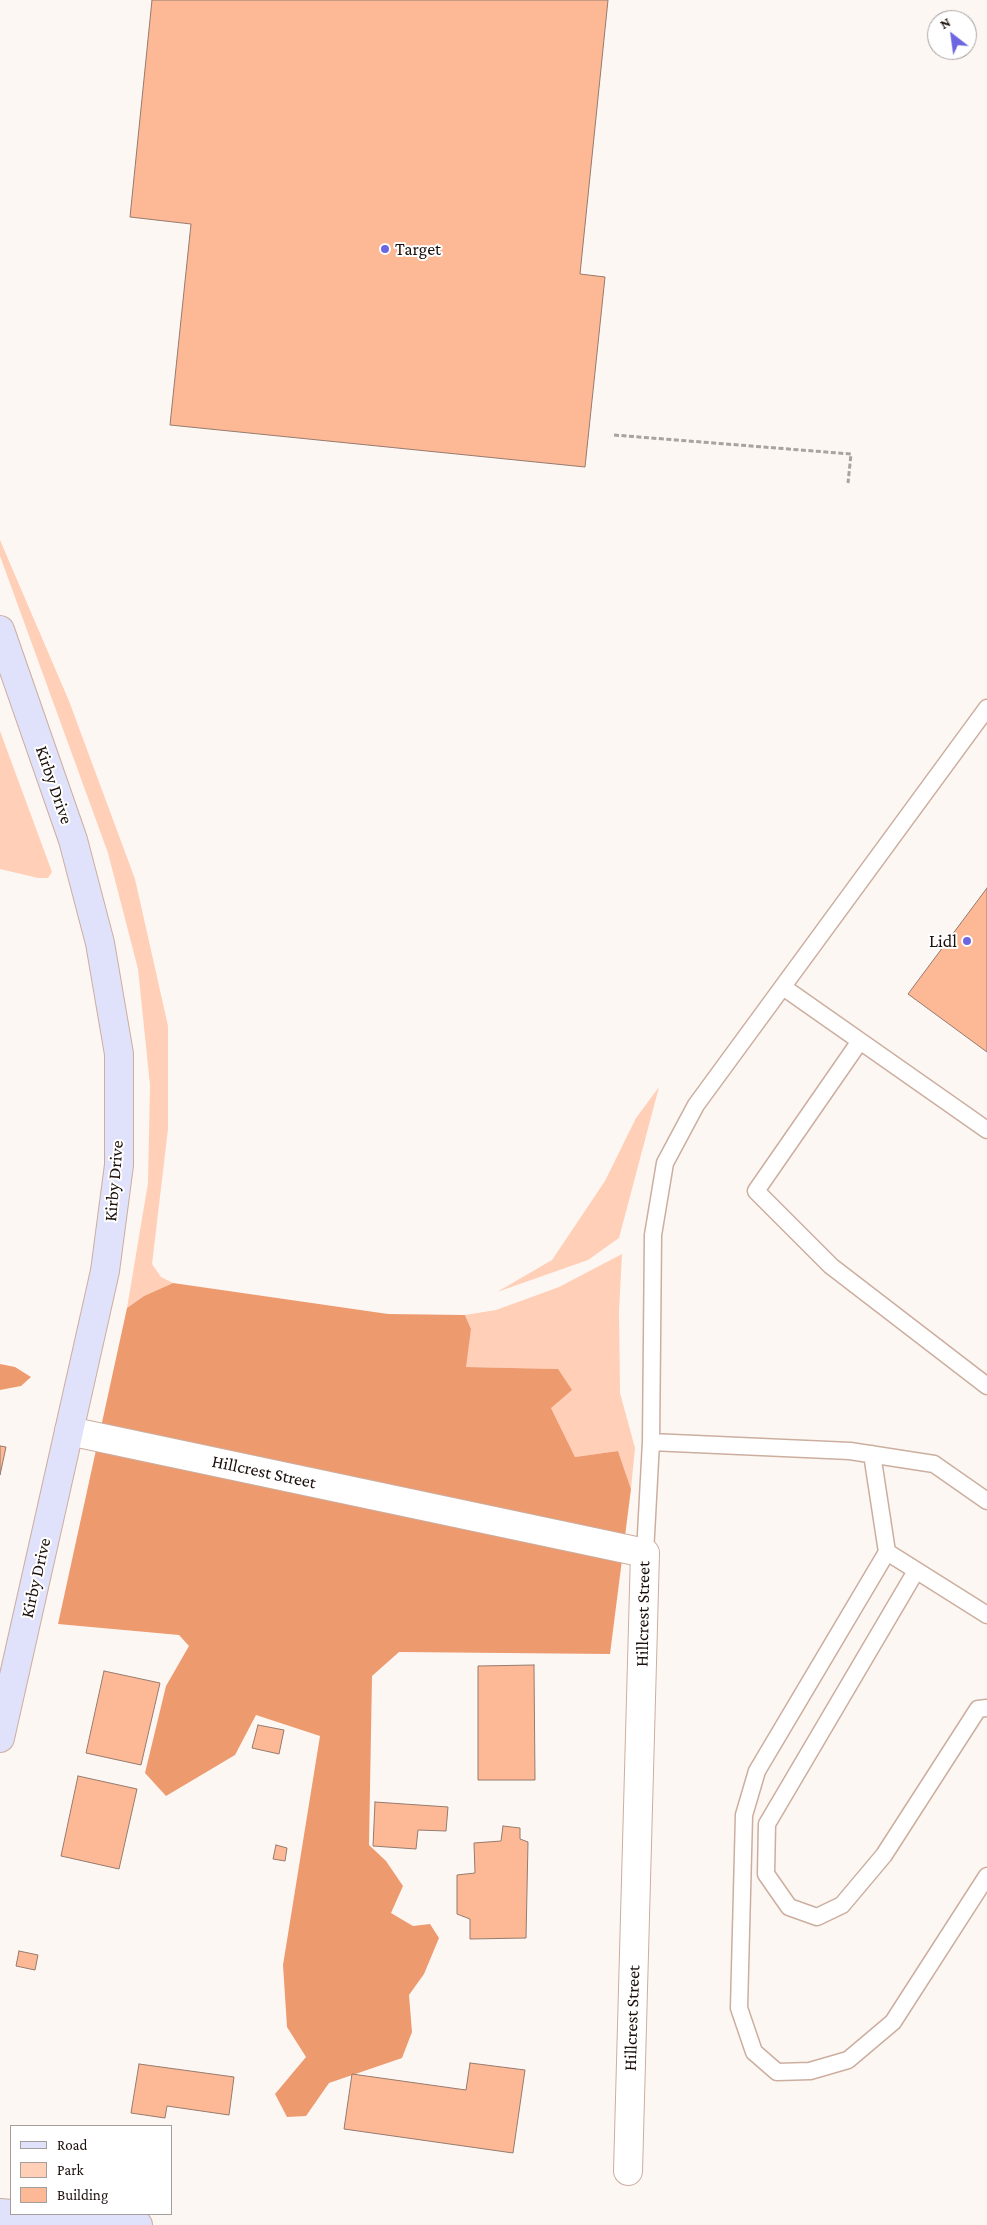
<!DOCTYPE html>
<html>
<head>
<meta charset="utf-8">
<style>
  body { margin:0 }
  #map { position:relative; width:987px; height:2225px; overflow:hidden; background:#fdf7f4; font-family:"Crimson Pro",serif }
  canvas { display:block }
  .legend { position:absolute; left:10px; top:2125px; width:162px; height:90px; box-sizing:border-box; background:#fff; border:1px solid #a49f9d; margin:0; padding:6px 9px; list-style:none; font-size:15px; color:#1b100b }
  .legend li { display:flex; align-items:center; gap:10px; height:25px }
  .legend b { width:25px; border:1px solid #a49f9d }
  .north { position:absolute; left:927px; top:10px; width:50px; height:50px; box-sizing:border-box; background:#fff; border:1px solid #a49f9d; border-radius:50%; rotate:330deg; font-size:14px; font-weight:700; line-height:20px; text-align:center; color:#1b100b }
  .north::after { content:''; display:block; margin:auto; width:18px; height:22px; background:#6c67e1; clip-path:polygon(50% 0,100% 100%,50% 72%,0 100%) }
</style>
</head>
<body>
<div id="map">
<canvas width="987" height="2225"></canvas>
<ul class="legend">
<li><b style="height:6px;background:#e0e1fa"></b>Road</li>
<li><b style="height:14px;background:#ffcfb7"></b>Park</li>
<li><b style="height:14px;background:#fdb996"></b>Building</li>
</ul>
<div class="north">N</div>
</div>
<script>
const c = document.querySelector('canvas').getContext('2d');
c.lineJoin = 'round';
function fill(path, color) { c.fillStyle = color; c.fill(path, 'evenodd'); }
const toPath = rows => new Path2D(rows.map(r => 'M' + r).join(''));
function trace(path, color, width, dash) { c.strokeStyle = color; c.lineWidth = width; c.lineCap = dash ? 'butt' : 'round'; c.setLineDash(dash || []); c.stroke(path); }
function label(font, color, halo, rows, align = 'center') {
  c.font = font + ' "Crimson Pro",serif'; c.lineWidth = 4; c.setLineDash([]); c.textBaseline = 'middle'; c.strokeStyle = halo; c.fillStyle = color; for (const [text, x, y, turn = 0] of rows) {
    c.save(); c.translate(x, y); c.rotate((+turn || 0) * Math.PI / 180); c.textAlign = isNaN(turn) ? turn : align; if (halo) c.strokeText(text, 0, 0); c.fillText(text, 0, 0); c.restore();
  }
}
const green = toPath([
  [0,540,69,701,135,879,168,1026,168,1129,152,1264,161,1277,173,1283,144,1296,127,1308,148,1183,150,1085,138,969,108,853,0,556],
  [0,731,52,872,48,878,38,878,0,869],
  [659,1087,619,1238,588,1260,497,1292,552,1260,605,1181,636,1118],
  [622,1254,619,1312,620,1393,635,1448,631,1489,618,1451,575,1457,551,1408,558,1369,465,1367,471,1329,465,1315,496,1310,559,1287]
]);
const forest = toPath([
  [173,1283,388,1314,465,1315,471,1329,466,1367,558,1369,572,1390,551,1408,575,1457,618,1451,631,1489,610,1654,399,1652,372,1676,369,1845,386,1861,403,1886,391,1913,413,1926,430,1924,439,1938,424,1974,409,1995,412,2032,402,2058,329,2083,306,2116,287,2117,275,2094,306,2057,287,2027,283,1965,320,1736,256,1715,235,1755,166,1796,145,1773,166,1686,189,1646,179,1635,58,1624,127,1308,144,1296],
  [0,1364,15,1367,31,1377,21,1386,0,1390]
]);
const building = toPath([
  [152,0,608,0,580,274,605,277,585,467,170,425,191,224,130,217,152,0],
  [987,888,987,1052,908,994,987,888],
  [0,1446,6,1447,0,1475,0,1446],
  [534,1665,535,1780,478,1780,478,1666,534,1665],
  [104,1671,160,1683,141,1765,86,1753,104,1671],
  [258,1725,284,1730,279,1754,252,1748,258,1725],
  [78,1776,137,1789,119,1869,61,1856,78,1776],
  [375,1802,448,1807,446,1831,418,1830,416,1849,373,1846,375,1802],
  [503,1826,520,1828,520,1839,528,1842,526,1938,470,1939,470,1919,457,1914,457,1875,475,1873,474,1843,501,1841,503,1826],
  [276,1845,287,1848,285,1861,273,1859,276,1845],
  [19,1951,38,1955,35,1970,16,1966,19,1951],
  [470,2063,525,2070,513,2153,344,2129,352,2074,466,2090,470,2063],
  [139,2064,234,2077,229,2115,167,2106,165,2118,131,2113,139,2064]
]);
const path = toPath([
  [614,435,851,454,848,483]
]);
const lane = toPath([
  [783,987,987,1130],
  [860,1041,756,1191,831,1266,987,1386],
  [651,1442,850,1451,934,1464,987,1501],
  [872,1454,887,1552,987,1615],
  [887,1552,757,1771,744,1815,739,2008,754,2052,777,2072,810,2071,848,2060,893,2022,987,1876],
  [645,1553,651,1442,653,1235,665,1163,696,1105,987,708],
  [916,1571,767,1824,766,1874,789,1907,817,1917,842,1905,884,1855,978,1709,987,1708]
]);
const street = toPath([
  [69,1431,645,1553,628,2171]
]);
const secondary = toPath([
  [0,630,73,840,100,943,119,1054,119,1165,105,1271,0,1738],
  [0,2213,138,2225]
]);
const markers = [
  [385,249,5,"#6c67e1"],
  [967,941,5,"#6c67e1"]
];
const poiNames = [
  ["Target",395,249],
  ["Lidl",957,941,"right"]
];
const streetNames = [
  ["Kirby Drive",54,785,71],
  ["Kirby Drive",114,1181,-85],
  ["Hillcrest Street",264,1472,12],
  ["Kirby Drive",36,1578,-77],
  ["Hillcrest Street",643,1614,-89],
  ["Hillcrest Street",632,2018,-88]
];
fill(green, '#ffcfb7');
fill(forest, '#ed9a6e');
fill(building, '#fdb996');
trace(building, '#967a6c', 1);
trace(lane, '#ccae9f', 19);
trace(street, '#ccae9f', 30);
trace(secondary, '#ccae9f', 30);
trace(path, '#a9a29e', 3, [5, 2.5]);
trace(lane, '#fff', 16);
trace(street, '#fff', 28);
trace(secondary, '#e0e1fa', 28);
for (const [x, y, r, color] of markers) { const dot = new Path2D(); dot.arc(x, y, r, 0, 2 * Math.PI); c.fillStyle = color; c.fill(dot); trace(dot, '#fff', 2); }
label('18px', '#1b100b', '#fff', poiNames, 'left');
label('18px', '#1b100b', '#fff', streetNames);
</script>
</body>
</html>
